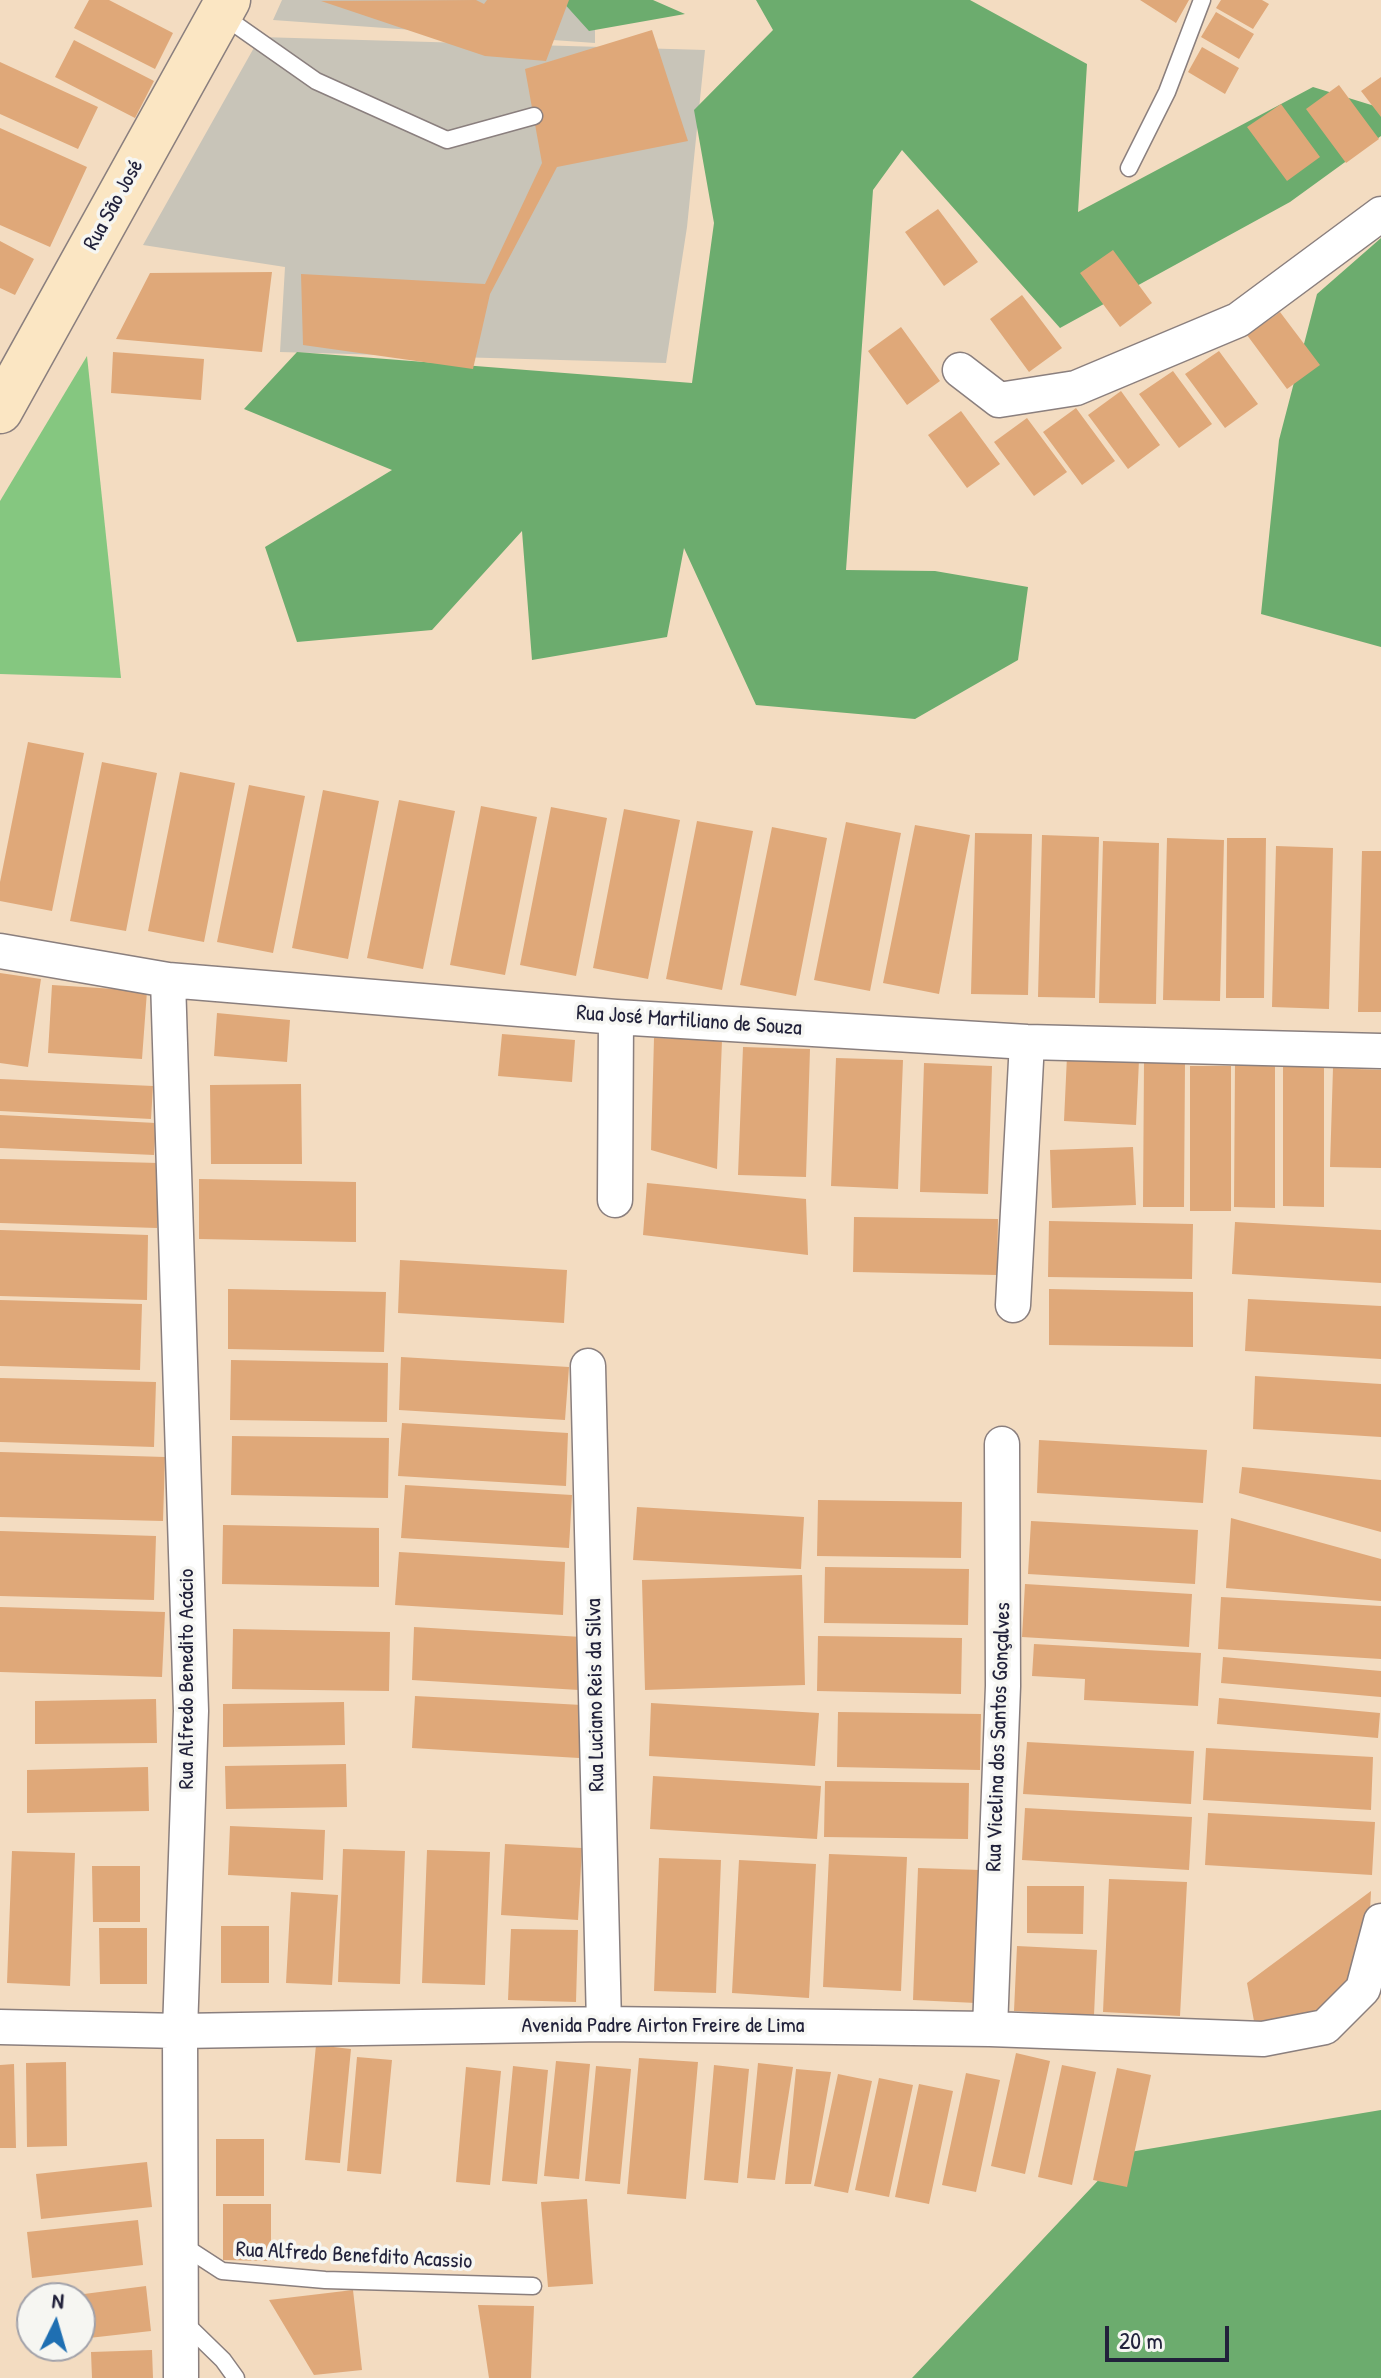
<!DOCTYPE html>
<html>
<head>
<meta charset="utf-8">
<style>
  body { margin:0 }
  #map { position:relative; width:1381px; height:2378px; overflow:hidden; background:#f3dcc1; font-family:"Patrick Hand",sans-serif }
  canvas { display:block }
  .north { position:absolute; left:16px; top:2282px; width:80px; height:80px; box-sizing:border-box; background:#f6f6f2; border:2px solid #a1a1a9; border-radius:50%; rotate:5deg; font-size:22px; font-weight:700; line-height:32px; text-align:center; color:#22223b }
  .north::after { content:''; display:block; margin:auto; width:28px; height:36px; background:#1f6fb2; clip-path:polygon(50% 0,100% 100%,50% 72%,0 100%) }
  .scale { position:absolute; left:1105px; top:2326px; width:124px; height:36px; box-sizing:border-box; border:4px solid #22223b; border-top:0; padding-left:10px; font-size:24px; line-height:28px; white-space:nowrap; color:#22223b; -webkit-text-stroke:6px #f6f6f2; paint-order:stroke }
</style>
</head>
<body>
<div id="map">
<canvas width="1381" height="2378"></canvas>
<div class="north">N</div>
<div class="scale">20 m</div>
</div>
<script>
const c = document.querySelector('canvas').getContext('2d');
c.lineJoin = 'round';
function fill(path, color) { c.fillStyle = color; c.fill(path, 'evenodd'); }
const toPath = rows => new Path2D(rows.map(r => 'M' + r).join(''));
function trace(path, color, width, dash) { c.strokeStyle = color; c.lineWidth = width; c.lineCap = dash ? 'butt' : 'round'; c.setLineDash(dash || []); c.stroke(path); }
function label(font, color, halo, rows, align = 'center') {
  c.font = font + ' "Patrick Hand",sans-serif'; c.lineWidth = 7; c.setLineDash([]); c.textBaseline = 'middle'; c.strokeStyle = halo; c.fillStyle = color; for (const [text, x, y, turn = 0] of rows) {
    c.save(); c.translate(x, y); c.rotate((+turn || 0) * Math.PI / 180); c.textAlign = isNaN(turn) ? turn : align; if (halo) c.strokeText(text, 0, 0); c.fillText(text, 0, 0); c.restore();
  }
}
const industrial = toPath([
  [282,0,595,0,595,43,273,20],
  [260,37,705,50,687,227,666,363,280,352,285,267,143,245]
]);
const green = toPath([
  [87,356,121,678,0,674,0,501]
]);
const forest = toPath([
  [561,0,653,0,685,14,589,31],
  [756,0,970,0,1087,64,1078,212,1313,87,1381,108,1381,136,1290,202,1060,328,902,150,873,190,846,570,935,571,1028,587,1018,660,915,719,756,705,684,548,667,637,532,660,522,531,432,630,297,642,265,547,392,470,244,409,297,352,692,383,714,223,694,110,773,30],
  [1381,238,1381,647,1261,614,1279,440,1317,294],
  [1381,2110,1381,2378,912,2378,1124,2153]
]);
const building = toPath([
  [89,0,109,0,173,33,155,69,74,28],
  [476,0,484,4,487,0,569,0,546,61,485,56,321,1],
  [1140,0,1189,0,1176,23],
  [1221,0,1262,0,1269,4,1253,29,1216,8],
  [1216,12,1254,34,1239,59,1201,37],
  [652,30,688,141,557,167,490,294,473,369,303,345,301,274,485,284,542,163,525,69],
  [74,40,154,81,135,118,55,77],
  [1202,47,1239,68,1225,94,1188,72],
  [0,62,98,107,78,149,0,114],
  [1381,77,1381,117,1361,91],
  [1339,85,1379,139,1346,163,1306,109],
  [1281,104,1320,157,1287,181,1247,127],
  [0,128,87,167,50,247,0,225],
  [938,209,978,262,944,286,905,232],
  [0,241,34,259,15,295,0,288],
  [1113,250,1152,303,1120,327,1080,273],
  [272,272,262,352,116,339,150,273],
  [1022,295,1062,348,1029,372,990,319],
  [1280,312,1320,365,1287,389,1247,335],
  [901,327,940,381,907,405,868,351],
  [1219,351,1258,404,1225,428,1185,374],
  [113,352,204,359,201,400,111,393],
  [1173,371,1212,424,1179,448,1139,394],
  [1121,391,1160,445,1128,469,1088,415],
  [1076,408,1115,461,1082,485,1043,432],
  [961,411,1000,464,967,488,928,435],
  [1027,418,1067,472,1034,496,994,442],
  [28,742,84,753,52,911,0,901,0,882],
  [102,762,157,773,126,931,70,921],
  [180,772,235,783,204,942,148,931],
  [249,785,305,796,273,953,217,942],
  [323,790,379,801,348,959,292,948],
  [399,800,455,811,423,969,367,958],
  [481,806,537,817,505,975,450,965],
  [551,807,607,818,576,976,520,965],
  [624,809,680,820,648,979,593,968],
  [697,821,753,831,722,990,666,979],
  [846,822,901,833,870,991,814,980],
  [915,825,970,835,939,994,883,983],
  [772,827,827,838,796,996,740,985],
  [975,833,1032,834,1028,995,971,994],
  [1042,835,1099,837,1095,998,1038,997],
  [1167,838,1224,840,1220,1001,1163,1000],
  [1227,838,1266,838,1264,998,1226,998],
  [1103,841,1159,843,1156,1004,1099,1003],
  [1276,846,1333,848,1329,1009,1272,1007],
  [1362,851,1381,851,1381,1012,1358,1012],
  [0,973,41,979,28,1067,0,1063],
  [52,985,147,991,142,1059,48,1053],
  [217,1013,290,1020,287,1062,214,1056],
  [502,1034,575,1040,572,1082,498,1076],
  [654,1038,722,1040,717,1169,651,1150],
  [743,1047,810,1049,806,1177,738,1175],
  [1067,1056,1139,1060,1136,1125,1064,1121],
  [836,1058,903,1060,898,1189,831,1186],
  [1144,1062,1185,1062,1184,1207,1143,1207],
  [1283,1062,1324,1063,1324,1207,1283,1206],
  [924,1063,992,1066,988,1194,920,1192],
  [1235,1063,1275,1063,1275,1208,1234,1207],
  [1190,1066,1231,1066,1231,1211,1190,1211],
  [1333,1068,1381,1070,1381,1168,1330,1167],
  [0,1079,153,1086,151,1119,0,1111],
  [301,1084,302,1164,211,1164,210,1085],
  [0,1115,156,1123,154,1155,0,1148],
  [1133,1147,1136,1205,1052,1208,1050,1150],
  [0,1159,159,1163,157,1228,0,1223],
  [199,1179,356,1182,356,1242,199,1239],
  [647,1183,806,1199,808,1255,643,1235],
  [854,1217,998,1219,997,1275,853,1272],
  [1049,1221,1193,1224,1192,1279,1048,1277],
  [1235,1222,1381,1230,1381,1283,1232,1274],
  [0,1230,148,1235,147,1300,0,1296],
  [400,1260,567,1270,564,1323,398,1313],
  [228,1289,386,1292,384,1352,228,1349],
  [1049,1289,1193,1292,1193,1347,1049,1345],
  [1248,1299,1381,1306,1381,1359,1245,1351],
  [0,1300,142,1304,140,1370,0,1366],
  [401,1357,569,1367,565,1420,399,1410],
  [231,1360,388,1363,387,1422,230,1420],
  [1255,1376,1381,1384,1381,1437,1253,1429],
  [0,1378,156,1382,154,1447,0,1442],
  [402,1423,568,1433,566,1486,398,1476],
  [232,1436,389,1438,388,1498,231,1495],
  [1039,1440,1207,1450,1203,1503,1037,1493],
  [0,1452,165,1457,163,1521,0,1517],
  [1242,1467,1381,1480,1381,1532,1239,1493],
  [405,1485,572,1495,569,1548,401,1538],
  [818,1500,962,1502,961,1558,817,1556],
  [637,1507,804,1517,801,1569,633,1560],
  [1231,1518,1381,1559,1381,1601,1226,1588],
  [1031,1521,1198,1530,1195,1584,1028,1574],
  [223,1525,379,1528,379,1587,222,1584],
  [0,1531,156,1536,154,1600,0,1596],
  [399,1552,565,1562,563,1615,395,1605],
  [825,1567,969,1569,968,1625,824,1623],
  [802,1575,805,1685,645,1690,642,1580],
  [1025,1584,1192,1594,1189,1647,1022,1637],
  [1221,1597,1381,1606,1381,1659,1218,1649],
  [0,1607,165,1612,162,1677,0,1672],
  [414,1627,582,1637,579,1690,412,1680],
  [233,1629,390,1632,389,1691,232,1689],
  [818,1636,962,1638,961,1694,817,1691],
  [1034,1644,1201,1653,1198,1706,1084,1700,1085,1679,1032,1676],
  [1223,1657,1381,1671,1381,1697,1221,1683],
  [415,1696,582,1705,579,1758,412,1748],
  [1219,1698,1380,1713,1378,1738,1217,1724],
  [156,1699,157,1743,35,1744,35,1701],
  [344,1702,345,1745,223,1747,223,1704],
  [651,1703,819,1713,815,1766,649,1756],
  [838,1712,981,1714,980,1770,837,1767],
  [1027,1742,1194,1751,1191,1804,1023,1794],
  [1206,1748,1373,1757,1371,1810,1203,1800],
  [346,1764,347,1807,226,1809,225,1766],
  [148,1767,149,1811,27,1813,27,1770],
  [653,1776,821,1786,817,1839,650,1829],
  [825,1781,969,1783,968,1839,824,1837],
  [1025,1808,1192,1817,1189,1870,1022,1860],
  [1208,1813,1375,1822,1372,1875,1205,1865],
  [230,1826,325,1830,323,1880,228,1875],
  [505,1844,582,1848,578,1920,501,1915],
  [343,1849,405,1851,400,1984,338,1982],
  [427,1850,490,1852,485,1985,422,1983],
  [12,1851,75,1853,70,1986,7,1983],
  [829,1854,907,1857,901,1991,823,1987],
  [659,1858,721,1860,716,1993,654,1991],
  [739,1860,816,1864,809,1998,732,1993],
  [92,1866,140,1866,140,1922,93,1922],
  [918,1868,981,1870,976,2003,913,2000],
  [1109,1879,1187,1882,1180,2016,1103,2012],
  [1027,1886,1084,1886,1083,1934,1027,1933],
  [1371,1891,1368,1954,1326,2009,1303,2021,1254,2021,1247,1983],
  [291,1892,338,1895,332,1985,286,1983],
  [221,1926,269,1926,269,1983,221,1983],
  [99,1928,147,1928,147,1984,100,1984],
  [511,1929,578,1930,576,2002,508,2000],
  [1017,1946,1097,1950,1094,2015,1014,2011],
  [316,2045,351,2049,340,2163,305,2160],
  [1016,2053,1050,2061,1025,2174,991,2166],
  [357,2057,392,2060,381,2174,347,2171],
  [639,2058,698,2062,686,2199,627,2194],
  [556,2061,590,2064,579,2179,544,2176],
  [66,2062,67,2146,27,2147,26,2063],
  [758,2063,793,2067,775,2180,747,2178],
  [14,2064,16,2148,0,2148,0,2065],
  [714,2065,749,2069,738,2183,704,2180],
  [1062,2065,1096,2072,1072,2185,1038,2177],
  [513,2066,548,2070,537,2184,502,2181],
  [596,2066,631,2069,620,2184,585,2181],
  [466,2067,501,2071,490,2185,456,2182],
  [1117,2068,1151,2075,1127,2187,1093,2180],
  [796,2069,831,2072,811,2184,785,2184],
  [966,2073,1000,2080,976,2192,942,2185],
  [838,2074,872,2081,848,2193,814,2186],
  [879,2078,913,2085,889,2197,855,2190],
  [919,2084,953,2091,929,2204,895,2197],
  [216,2139,264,2139,264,2196,216,2196],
  [147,2162,152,2207,41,2219,36,2174],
  [587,2199,593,2284,548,2287,541,2202],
  [223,2204,271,2204,271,2261,223,2260],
  [138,2220,143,2265,32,2278,27,2232],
  [146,2286,151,2331,80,2339,80,2298,53,2298],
  [353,2290,362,2370,314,2375,269,2300],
  [478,2305,534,2306,531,2378,489,2378],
  [152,2350,153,2378,92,2378,91,2352]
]);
const lane = toPath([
  [222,15,316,81,447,140,534,116],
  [1129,168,1167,92,1202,0],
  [182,2245,222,2271,325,2280,533,2286],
  [185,2323,223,2360,236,2378]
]);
const street = toPath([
  [960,370,999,400,1076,388,1238,320,1381,214],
  [0,951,168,980,616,1017,1027,1042,1381,1051],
  [168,980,191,1711,180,2031,181,2378],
  [615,1200,616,1017],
  [1013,1305,1027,1042],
  [588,1366,604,2024],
  [0,2027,180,2031,604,2024,990,2029,1263,2039,1325,2027,1363,1989,1381,1921],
  [990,2029,1003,1686,1002,1444]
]);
const secondary = toPath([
  [0,411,228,0]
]);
const streetNames = [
  ["Rua São José",114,205,-61],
  ["Rua José Martiliano de Souza",689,1021,4],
  ["Rua Alfredo Benedito Acácio",187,1679,-90],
  ["Rua Luciano Reis da Silva",596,1695,-91],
  ["Rua Vicelina dos Santos Gonçalves",999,1737,-88],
  ["Avenida Padre Airton Freire de Lima",663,2026],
  ["Rua Alfredo Benefdito Acassio",354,2256,3]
];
fill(industrial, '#c8c4b8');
fill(green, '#85c780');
fill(forest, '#6cac6e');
fill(building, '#dfa879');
trace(lane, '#8a7f7e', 19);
trace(street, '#8a7f7e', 37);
trace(secondary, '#8a7f7e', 47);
trace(lane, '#fff', 16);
trace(street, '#fff', 34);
trace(secondary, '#fbe6c3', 44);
label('22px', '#22223b', '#f6f6f2', streetNames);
</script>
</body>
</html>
